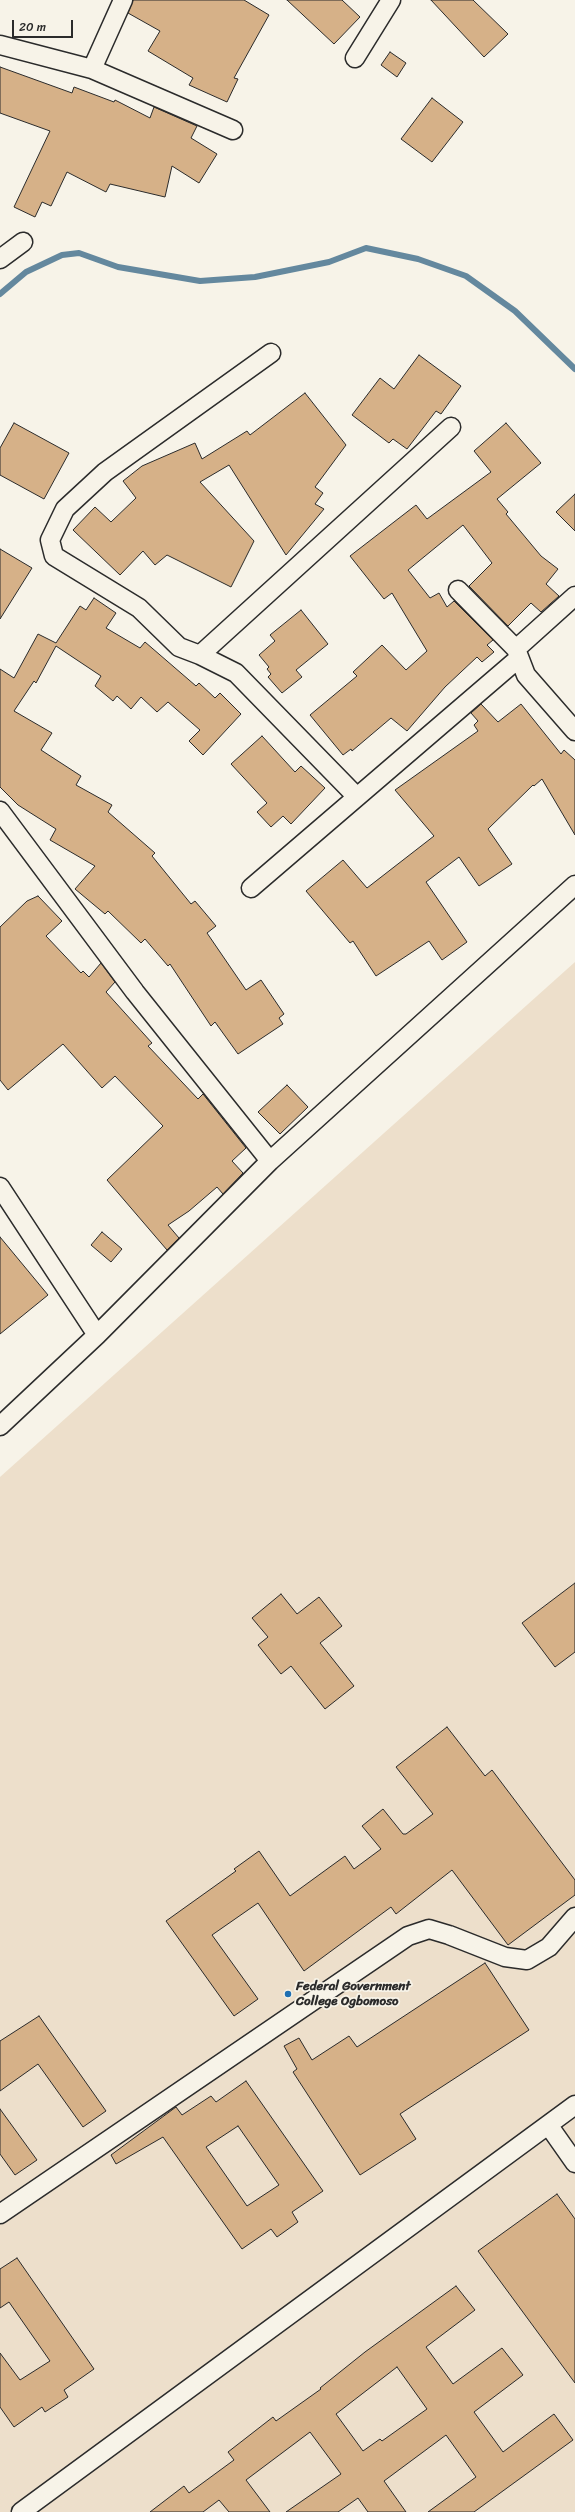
<!DOCTYPE html>
<html>
<head>
<meta charset="utf-8">
<style>
  body { margin:0 }
  #map { position:relative; width:575px; height:2512px; overflow:hidden; background:#f7f3e8; font-family:Sriracha,sans-serif }
  canvas { display:block }
  .scale { position:absolute; left:12px; top:20px; width:61px; height:18px; box-sizing:border-box; border:2px solid #2b2b2b; border-top:0; padding-left:5px; font-size:12px; line-height:14px; white-space:nowrap; color:#2b2b2b; -webkit-text-stroke:3px #f7f3e8; paint-order:stroke }
</style>
</head>
<body>
<div id="map">
<canvas width="575" height="2512"></canvas>
<div class="scale">20 m</div>
</div>
<script>
const c = document.querySelector('canvas').getContext('2d');
c.lineJoin = 'round';
function fill(path, color) { c.fillStyle = color; c.fill(path, 'evenodd'); }
const toPath = rows => new Path2D(rows.map(r => 'M' + r).join(''));
function trace(path, color, width, dash) { c.strokeStyle = color; c.lineWidth = width; c.lineCap = dash ? 'butt' : 'round'; c.setLineDash(dash || []); c.stroke(path); }
function label(font, color, halo, rows, align = 'center') {
  c.font = font + ' Sriracha,sans-serif'; c.lineWidth = 3.5; c.setLineDash([]); c.textBaseline = 'middle'; c.strokeStyle = halo; c.fillStyle = color; for (const [text, x, y, turn = 0] of rows) {
    c.save(); c.translate(x, y); c.rotate((+turn || 0) * Math.PI / 180); c.textAlign = isNaN(turn) ? turn : align; if (halo) c.strokeText(text, 0, 0); c.fillText(text, 0, 0); c.restore();
  }
}
const built = toPath([
  [575,962,575,2512,0,2512,0,1477]
]);
const stream = toPath([
  [0,294,26,272,62,255,79,253,118,267,200,281,255,277,329,262,366,248,418,259,466,276,515,311,575,369]
]);
const building = toPath([
  [133,0,244,0,269,15,234,78,238,79,227,102,189,85,193,78,148,51,160,31,128,13,133,0],
  [287,0,342,0,360,17,334,44,287,0],
  [431,0,473,0,508,34,484,57,431,0],
  [390,52,406,63,397,77,381,65,390,52],
  [0,67,72,93,74,87,114,102,115,100,150,118,154,107,197,126,191,138,217,154,199,183,172,166,165,197,110,184,106,192,67,172,51,206,42,202,35,217,14,207,50,131,0,113,0,67],
  [432,98,463,122,432,162,401,139,432,98],
  [419,355,461,386,441,414,436,411,407,449,393,439,389,443,352,415,380,378,394,389,419,355],
  [305,393,346,445,315,487,323,493,315,504,324,509,286,555,229,465,200,482,254,541,231,587,167,555,155,565,143,551,120,575,73,530,95,507,111,522,136,498,123,481,142,466,195,443,202,459,247,431,250,435,305,393],
  [14,423,69,453,44,499,0,475,0,448,14,423],
  [506,423,541,463,497,499,508,512,506,514,541,556,558,569,546,584,559,596,541,612,531,603,508,626,469,586,492,563,463,525,408,570,430,598,439,593,447,607,454,601,493,640,487,645,494,652,482,662,477,657,445,687,407,731,391,718,352,751,351,749,343,755,310,715,357,676,353,672,382,645,406,670,427,651,392,593,384,599,350,556,416,505,427,519,491,472,474,451,506,423],
  [575,494,575,531,556,512,575,494],
  [0,549,32,568,0,619,0,549],
  [94,598,116,613,106,628,140,648,145,642,196,686,199,683,215,698,220,693,241,714,203,755,189,741,200,730,168,702,157,712,141,697,131,709,117,696,113,701,95,686,101,676,56,646,36,683,34,681,14,711,52,733,41,750,81,776,76,785,112,805,108,812,155,853,152,856,191,904,195,901,216,926,207,933,246,990,261,980,284,1014,279,1018,283,1024,238,1054,215,1022,211,1026,170,964,168,966,145,939,141,943,108,911,105,914,75,889,95,866,50,840,56,829,18,805,0,787,0,669,14,678,38,634,56,643,80,606,86,610,94,598],
  [301,610,328,644,296,670,302,677,282,693,268,677,271,674,267,669,269,667,259,655,275,641,270,635,301,610],
  [481,704,498,722,521,704,561,754,564,750,575,760,575,835,542,779,534,786,533,785,488,829,512,864,479,886,459,857,426,882,467,942,442,960,429,941,376,976,353,941,350,943,306,891,343,860,367,888,434,836,395,790,478,731,474,725,478,721,471,713,481,704],
  [262,736,295,772,301,766,325,788,291,824,283,816,271,827,257,812,267,803,231,764,262,736],
  [38,896,62,921,46,936,81,973,83,971,89,977,101,963,115,982,106,992,152,1043,148,1046,198,1099,203,1094,246,1148,232,1161,243,1173,223,1194,217,1187,189,1211,168,1225,179,1238,167,1250,107,1180,163,1126,115,1076,102,1088,63,1044,8,1090,0,1080,0,927,27,901,38,896],
  [287,1085,308,1107,280,1134,258,1112,287,1085],
  [102,1232,122,1249,111,1262,91,1245,102,1232],
  [0,1237,48,1295,0,1334,0,1237],
  [575,1583,575,1652,555,1667,522,1623,575,1583],
  [281,1594,297,1614,319,1597,342,1626,320,1643,354,1686,325,1709,291,1666,281,1674,258,1645,268,1637,252,1618,281,1594],
  [447,1727,485,1776,492,1770,575,1880,575,1895,508,1945,452,1870,396,1914,391,1907,304,1971,258,1903,212,1935,258,1999,234,2016,166,1921,236,1871,234,1869,259,1851,290,1896,345,1856,354,1869,381,1849,362,1826,383,1809,403,1834,406,1834,433,1814,396,1767,447,1727],
  [485,1963,529,2030,400,2114,416,2139,360,2175,293,2072,297,2069,284,2046,299,2038,312,2060,349,2036,357,2047,485,1963],
  [39,2016,106,2111,83,2127,38,2064,0,2091,0,2041,39,2016],
  [246,2081,323,2191,292,2212,298,2222,277,2237,271,2229,242,2249,163,2137,116,2164,111,2155,176,2107,182,2115,211,2096,216,2102,246,2081],
  [238,2126,279,2185,247,2206,206,2147,238,2126],
  [0,2109,37,2160,15,2175,0,2154,0,2109],
  [557,2194,575,2219,575,2383,478,2251,557,2194],
  [17,2258,94,2369,64,2390,68,2397,45,2412,42,2407,14,2427,0,2407,0,2353,20,2380,50,2361,9,2302,0,2308,0,2269,17,2258],
  [456,2286,475,2310,426,2347,453,2384,502,2348,523,2375,474,2412,503,2452,554,2414,573,2440,474,2512,428,2512,476,2477,446,2435,384,2481,406,2512,368,2512,358,2498,338,2512,286,2512,341,2474,310,2432,246,2480,270,2512,229,2512,219,2500,203,2512,150,2512,184,2486,189,2493,234,2460,228,2452,273,2417,276,2421,321,2389,320,2388,365,2352,456,2286],
  [397,2367,427,2409,382,2441,380,2439,363,2451,336,2414,397,2367]
]);
const minor = toPath([
  [0,45,92,69,233,130],
  [355,58,391,0],
  [92,69,123,0],
  [0,259,23,242],
  [271,353,105,472,65,509,50,540,54,556,139,608,179,647,200,655,236,673,357,797],
  [458,590,516,649],
  [575,596,516,649,526,675,575,731],
  [200,655,451,427],
  [0,811,135,992,270,1161],
  [251,888,519,658],
  [0,1187,97,1335],
  [0,1426,97,1335,270,1161,575,885],
  [549,2126,575,2163],
  [0,2214,408,1936,429,1929,449,1935,505,1957,527,1960,549,1947,575,1917],
  [21,2512,575,2105]
]);
const markers = [
  [288,1994,4,"#1f6fb2"]
];
const poiNames = [
  ["Federal Government",296,1987],
  ["College Ogbomoso",296,2002]
];
fill(built, '#eddfcb');
trace(stream, '#64889e', 6);
fill(building, '#d6b188');
trace(building, '#2b2b2b', 1);
trace(minor, '#2b2b2b', 21);
trace(minor, '#f7f3e8', 18);
for (const [x, y, r, color] of markers) { const dot = new Path2D(); dot.arc(x, y, r, 0, 2 * Math.PI); c.fillStyle = color; c.fill(dot); trace(dot, '#f7f3e8', 1.5); }
label('bold 13px', '#2b2b2b', '#f7f3e8', poiNames, 'left');
</script>
</body>
</html>
